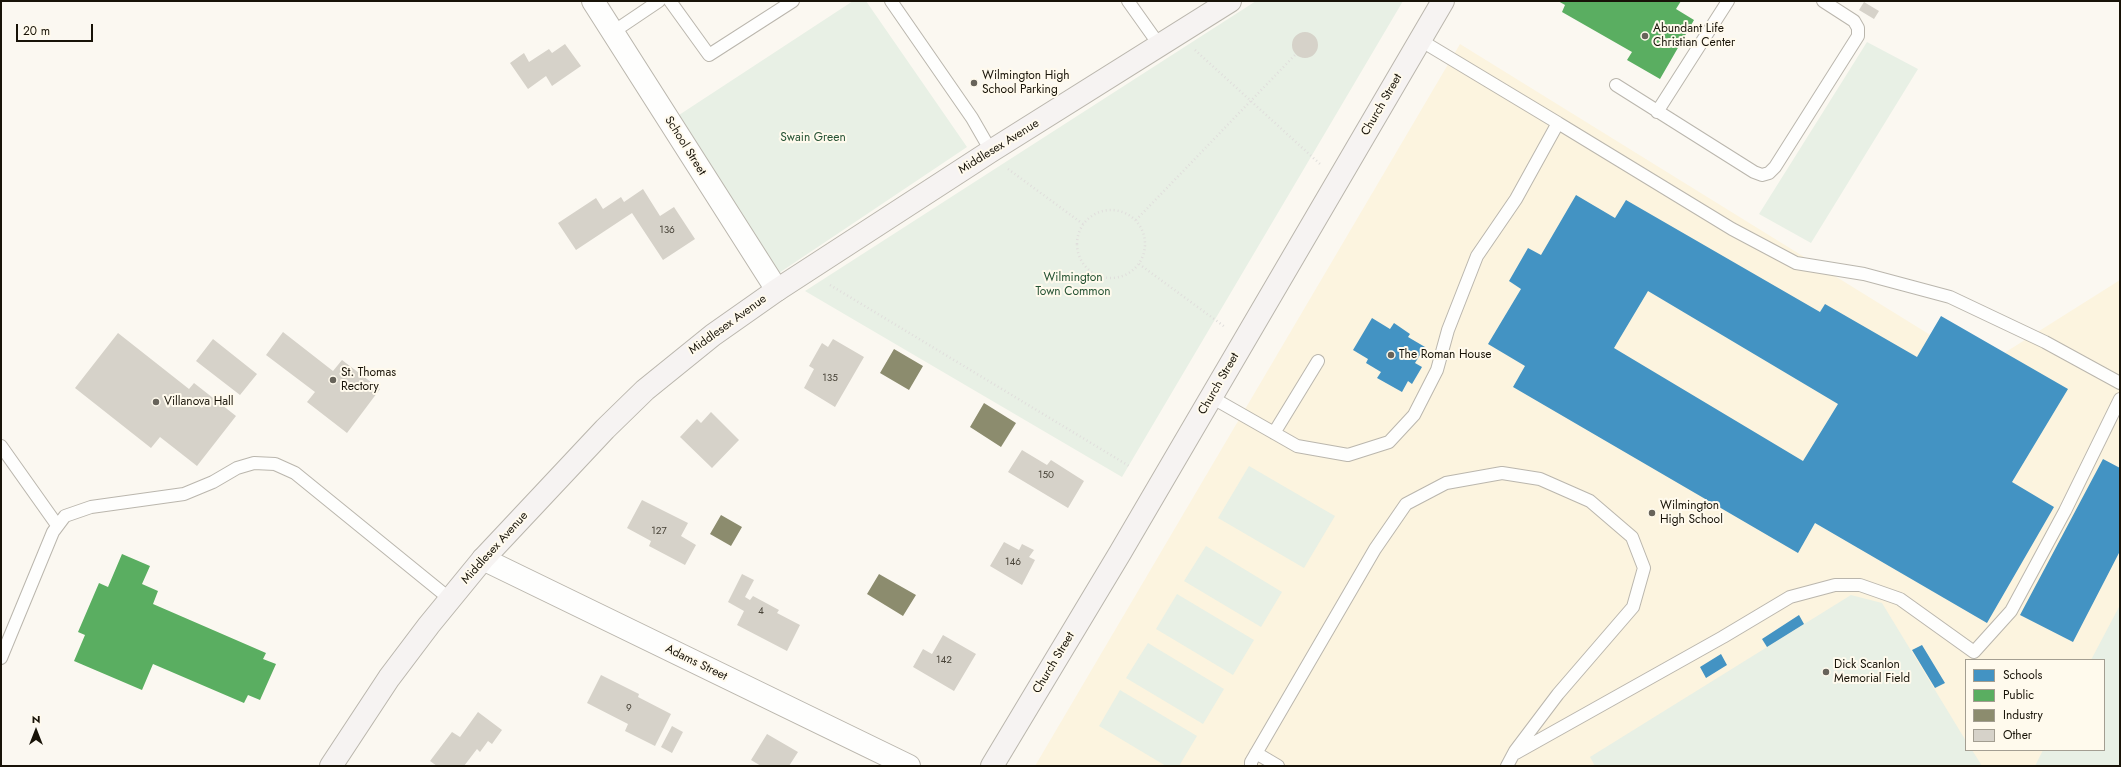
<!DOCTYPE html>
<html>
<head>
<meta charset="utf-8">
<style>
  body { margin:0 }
  #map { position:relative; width:2121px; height:767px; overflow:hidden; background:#fbf8f1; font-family:Jost,sans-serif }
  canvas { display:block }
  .frame { position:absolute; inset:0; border:2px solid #181308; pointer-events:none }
  .legend { position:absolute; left:1965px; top:659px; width:140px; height:92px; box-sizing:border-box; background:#fffaed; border:1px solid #a39e91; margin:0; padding:5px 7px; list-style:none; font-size:12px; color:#181308 }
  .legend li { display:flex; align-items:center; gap:8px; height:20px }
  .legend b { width:20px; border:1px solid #a39e91 }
  .north { position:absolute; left:16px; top:711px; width:40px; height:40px; -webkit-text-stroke:3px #fffaed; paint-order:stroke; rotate:0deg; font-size:11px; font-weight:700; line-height:16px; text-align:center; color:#181308 }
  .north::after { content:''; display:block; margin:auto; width:14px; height:18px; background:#181308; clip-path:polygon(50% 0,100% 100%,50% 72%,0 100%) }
  .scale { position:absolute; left:16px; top:24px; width:77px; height:18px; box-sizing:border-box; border:2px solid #181308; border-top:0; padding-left:5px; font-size:12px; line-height:14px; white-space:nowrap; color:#181308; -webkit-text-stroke:3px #fffaed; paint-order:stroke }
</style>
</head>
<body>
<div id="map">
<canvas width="2121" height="767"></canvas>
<div class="frame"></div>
<ul class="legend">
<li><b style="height:11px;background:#4393c3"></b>Schools</li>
<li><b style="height:11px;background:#5aae61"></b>Public</li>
<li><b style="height:11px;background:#8c8c6e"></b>Industry</li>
<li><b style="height:11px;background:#d6d2c9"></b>Other</li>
</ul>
<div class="north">N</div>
<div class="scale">20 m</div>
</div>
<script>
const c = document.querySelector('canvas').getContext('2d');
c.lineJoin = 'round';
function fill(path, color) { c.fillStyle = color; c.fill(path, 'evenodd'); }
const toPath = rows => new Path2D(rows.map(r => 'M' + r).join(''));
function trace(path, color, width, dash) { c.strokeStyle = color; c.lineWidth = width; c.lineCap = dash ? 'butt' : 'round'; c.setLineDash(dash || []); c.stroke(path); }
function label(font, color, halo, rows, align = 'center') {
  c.font = font + ' Jost,sans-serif'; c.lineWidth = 4; c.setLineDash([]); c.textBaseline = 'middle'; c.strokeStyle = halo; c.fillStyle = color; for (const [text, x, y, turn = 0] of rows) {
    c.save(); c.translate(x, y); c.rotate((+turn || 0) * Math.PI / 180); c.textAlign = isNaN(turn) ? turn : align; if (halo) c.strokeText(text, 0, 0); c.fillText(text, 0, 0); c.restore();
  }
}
const built = toPath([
  [1460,44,1982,367,2120,280,2120,766,1035,766],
  [1966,660,2104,660,2104,750,1966,750]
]);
const green = toPath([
  [853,1,866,1,967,147,779,273,679,115],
  [1256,1,1403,1,1122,477,805,291],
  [1867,42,1918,69,1811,243,1759,214],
  [1249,466,1335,516,1304,568,1218,518],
  [1206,546,1282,592,1261,627,1184,581],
  [1177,594,1254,640,1233,675,1156,629],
  [1851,595,1882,603,1966,741,1966,750,1972,750,1982,766,1595,766,1590,757],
  [2120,605,2120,766,2035,766,2043,750,2104,750,2104,660,2091,660],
  [1148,643,1224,689,1203,724,1126,678],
  [1120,690,1197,736,1179,766,1166,766,1099,726]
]);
const schools = toPath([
  [1576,195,1615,218,1626,200,1820,312,1825,304,1917,357,1941,316,2068,389,2012,482,2054,507,1987,623,1815,523,1798,553,1513,387,1525,366,1488,344,1521,289,1509,281,1528,248,1541,255],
  [1648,291,1838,404,1803,461,1614,348],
  [1372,318,1390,329,1394,323,1410,334,1408,337,1425,347,1415,363,1422,367,1412,384,1408,381,1402,392,1377,378,1381,372,1366,363,1368,359,1353,350],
  [2103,459,2120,468,2120,551,2073,642,2020,615],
  [1799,615,1804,624,1767,647,1762,639],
  [1922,645,1945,683,1935,688,1912,650],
  [1721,654,1727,665,1706,678,1700,667]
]);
const public = toPath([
  [1558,1,1681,1,1676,9,1694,20,1660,79,1627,60,1632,52,1562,12,1565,5],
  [122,554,150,566,142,584,158,591,153,604,266,653,263,659,276,664,260,700,248,695,244,703,153,664,142,690,74,661,85,635,78,632,99,583,108,587]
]);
const industry = toPath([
  [894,349,923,366,909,390,880,373],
  [984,403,1016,423,1001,447,970,427],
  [721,515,742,527,731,546,710,534],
  [879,574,916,595,903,616,867,594]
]);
const building = toPath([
  [1864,2,1879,11,1874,19,1859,10],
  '1292 45a13 13 0 1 1 26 0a13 13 0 1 1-26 0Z',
  [565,44,581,66,552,86,546,76,528,89,510,63,524,53,529,62,549,49,552,53],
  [643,189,660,216,674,207,695,239,663,260,632,213,576,250,558,223,596,198,603,209,621,197,624,202],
  [283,332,333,371,342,360,380,389,347,433,307,402,315,392,266,355],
  [118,333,189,389,194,383,236,416,197,466,160,437,151,448,75,388],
  [213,339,257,374,240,395,196,361],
  [833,339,864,357,835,407,804,388,814,369,809,366,822,343,828,347],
  [711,412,739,440,712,468,680,437,697,419,701,423],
  [1022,450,1047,465,1051,460,1084,481,1068,508,1008,472],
  [642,500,688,523,681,536,696,545,685,565,649,546,651,541,627,528],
  [1004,542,1019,550,1022,544,1034,550,1029,557,1035,560,1022,585,990,566],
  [742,574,754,580,745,597,750,600,753,596,779,610,777,613,800,625,787,651,737,625,744,611,728,602],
  [943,635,976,654,954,691,913,667,923,649,932,654],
  [601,675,639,694,638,697,671,714,655,746,625,731,628,724,587,703],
  [478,712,502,730,492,744,488,741,480,752,477,749,464,766,437,766,430,761,452,732,460,737],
  [672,726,683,732,672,753,661,747],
  [767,734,798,752,789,766,761,766,751,760]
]);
const path = toPath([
  [1195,50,1320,164],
  [1008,169,1083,224],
  '1077 244a34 34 0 1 1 68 0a34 34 0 1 1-68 0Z',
  [1136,220,1295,55],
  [1139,264,1225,327],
  [830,285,1129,466]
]);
const lane = toPath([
  [670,1,709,55,793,1],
  [891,1,972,118,991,151],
  [1128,1,1160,46],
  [613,32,659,1],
  [1616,85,1754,172,1762,175,1769,173,1775,167,1858,36,1858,28,1854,21,1823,1],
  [1657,112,1728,1],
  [1558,123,1732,229,1796,263,1864,274,1950,297,2045,342,2120,383],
  [1211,397,1297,446,1348,455,1389,442,1414,415,1437,370,1448,330,1477,256,1516,199,1558,123,1420,40],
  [1274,433,1318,361],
  [1,446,57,525],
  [1,658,53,532,65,516,91,507,184,494,213,482,237,468,254,463,275,464,295,473,450,599],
  [1256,753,1278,766],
  [1516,753,1723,637,1790,597,1835,585,1860,585,1900,599,1974,652,2011,611,2065,511,2120,399],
  [1251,766,1251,762,1375,549,1406,504,1446,483,1502,473,1540,479,1590,501,1632,537,1644,568,1633,607,1558,694,1515,751,1507,766]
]);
const street = toPath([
  [593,1,777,290],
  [483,559,909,766]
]);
const secondary = toPath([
  [331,766,389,678,429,625,483,559,605,429,645,390,713,335,777,290,991,151,1230,1],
  [992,766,1120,553,1443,1]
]);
const markers = [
  [1645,36,4,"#67635a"],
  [974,83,4,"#67635a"],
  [1391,355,4,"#67635a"],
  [333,380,4,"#67635a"],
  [156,402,4,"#67635a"],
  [1652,513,4,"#67635a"],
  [1826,672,4,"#67635a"]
];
const numberNames = [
  ["136",667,231],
  ["135",830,379],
  ["150",1046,476],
  ["127",659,532],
  ["146",1013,563],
  ["4",761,612],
  ["142",944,661],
  ["9",629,709]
];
const poiNames = [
  ["Abundant Life",1653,29],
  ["Christian Center",1653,43],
  ["Wilmington High",982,76],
  ["School Parking",982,90],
  ["The Roman House",1399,355],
  ["St. Thomas",341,373],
  ["Rectory",341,387],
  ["Villanova Hall",164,402],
  ["Wilmington",1660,506],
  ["High School",1660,520],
  ["Dick Scanlon",1834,665],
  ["Memorial Field",1834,679]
];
const streetNames = [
  ["Church Street",1382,105,-60],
  ["School Street",685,146,58],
  ["Middlesex Avenue",999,147,-32],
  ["Middlesex Avenue",728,325,-36],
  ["Church Street",1219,384,-60],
  ["Middlesex Avenue",495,548,-48],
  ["Adams Street",696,663,26],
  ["Church Street",1054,663,-59]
];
const parkNames = [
  ["Swain Green",813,138],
  ["Wilmington",1073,278],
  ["Town Common",1073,292]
];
fill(built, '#fcf4df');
fill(green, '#e8f0e5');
fill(schools, '#4393c3');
fill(public, '#5aae61');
fill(industry, '#8c8c6e');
fill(building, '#d6d2c9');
trace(lane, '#bab6ad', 14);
trace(street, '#bab6ad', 24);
trace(secondary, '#bab6ad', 24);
trace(path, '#e0dedc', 2.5, [1, 3]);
trace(lane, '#fefefd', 12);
trace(street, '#fefefd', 22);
trace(secondary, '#f6f3f2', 22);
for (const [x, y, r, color] of markers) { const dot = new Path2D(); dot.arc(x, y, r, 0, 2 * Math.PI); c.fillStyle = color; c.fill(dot); trace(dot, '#fffaed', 1.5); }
label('10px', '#484338', null, numberNames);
label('12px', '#181308', '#fffaed', poiNames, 'left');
label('12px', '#181308', '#fffaed', streetNames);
label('12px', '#265334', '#fffaed', parkNames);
</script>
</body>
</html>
